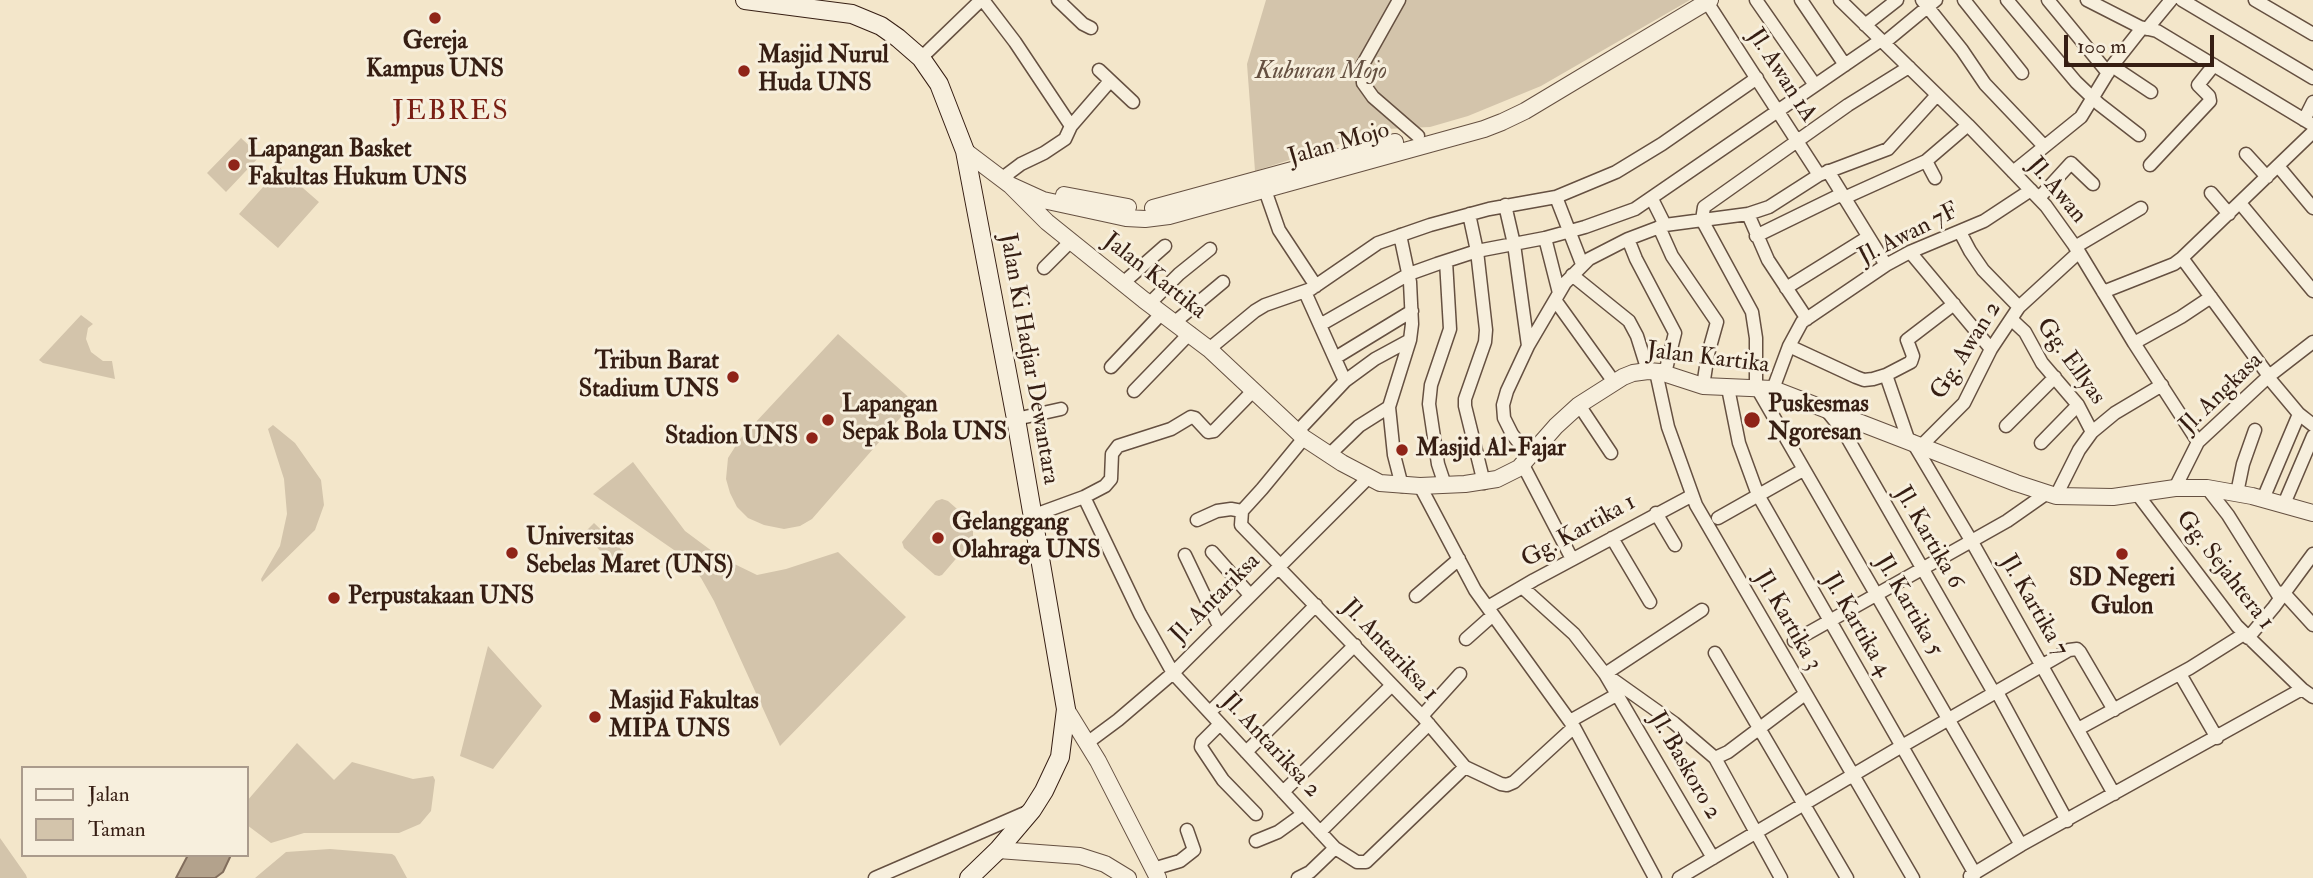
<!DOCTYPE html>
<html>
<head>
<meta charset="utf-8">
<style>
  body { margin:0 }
  #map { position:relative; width:2313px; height:878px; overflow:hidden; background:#f3e6ca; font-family:"IM FELL Double Pica",serif }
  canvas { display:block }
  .legend { position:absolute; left:21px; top:766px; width:228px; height:91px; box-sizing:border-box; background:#f7efdd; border:2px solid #aa9b8c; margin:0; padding:9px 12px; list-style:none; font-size:21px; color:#361e13 }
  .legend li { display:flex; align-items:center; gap:14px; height:35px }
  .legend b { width:35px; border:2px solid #aa9b8c }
  .scale { position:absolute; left:2064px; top:35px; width:150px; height:32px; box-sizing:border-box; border:4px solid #361e13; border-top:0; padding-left:9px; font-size:21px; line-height:24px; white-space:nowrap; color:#361e13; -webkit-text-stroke:5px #f7efdd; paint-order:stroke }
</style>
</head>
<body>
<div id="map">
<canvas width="2313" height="878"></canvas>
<ul class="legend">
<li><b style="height:9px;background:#f7efdd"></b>Jalan</li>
<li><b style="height:19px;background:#d3c4ab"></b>Taman</li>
</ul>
<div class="scale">100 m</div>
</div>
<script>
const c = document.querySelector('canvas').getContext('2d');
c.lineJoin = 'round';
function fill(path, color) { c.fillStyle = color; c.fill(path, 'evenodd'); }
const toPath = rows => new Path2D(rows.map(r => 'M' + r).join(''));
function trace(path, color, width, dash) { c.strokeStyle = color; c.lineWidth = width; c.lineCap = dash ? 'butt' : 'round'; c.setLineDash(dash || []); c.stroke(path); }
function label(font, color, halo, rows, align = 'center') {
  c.font = font + ' "IM FELL Double Pica",serif'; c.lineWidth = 6; c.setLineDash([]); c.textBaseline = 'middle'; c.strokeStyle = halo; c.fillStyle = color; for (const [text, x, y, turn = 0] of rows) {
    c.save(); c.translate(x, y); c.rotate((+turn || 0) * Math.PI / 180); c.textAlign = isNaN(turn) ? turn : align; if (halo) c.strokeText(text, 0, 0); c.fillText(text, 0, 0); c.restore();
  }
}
const green = toPath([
  [1266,0,1690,0,1541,86,1468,116,1430,127,1386,129,1255,171,1247,64],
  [241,138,260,156,226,192,207,173],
  [280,168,319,202,278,248,239,214],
  [81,315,93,324,88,328,86,339,91,352,103,361,112,361,115,379,43,363,39,360],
  [838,334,914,402,812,519,800,526,784,529,764,525,748,518,737,507,730,493,726,479,728,458,740,439],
  [273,425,295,443,321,480,324,505,315,530,262,582,261,579,280,546,287,514,284,479,268,429],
  [633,462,685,531,720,557,757,575,786,569,838,552,906,617,780,746,714,601,701,578,687,559,593,494],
  [942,499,948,501,973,523,973,539,942,575,939,576,935,575,904,548,902,542,936,501],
  [594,523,625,553,614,564,583,534],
  [488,646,542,706,493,769,460,756],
  [297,743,334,780,352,762,413,779,433,776,435,780,431,811,420,824,399,833,304,833,271,843,247,825,247,801],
  [0,838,26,875,27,878,0,878],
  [330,849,392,854,395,856,407,878,255,878,286,852]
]);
const water = toPath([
  [188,855,231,855,223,872,215,878,176,878,188,855]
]);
const minor = toPath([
  [983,0,1015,42,1071,126],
  [1058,0,1083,24,1091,28],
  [1399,0,1362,66,1363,83,1373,97,1418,136],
  [1756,0,1815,85],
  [1801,0,1845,65],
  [1840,0,1968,125,2046,206,2079,252,2134,343,2198,442],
  [1922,0,1962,50,1985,84,2044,146],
  [1964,0,2022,73],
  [2007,0,2076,82,2099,104,2139,135],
  [2048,0,2108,73],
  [2087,0,2140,27,2157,31,2313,125],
  [2182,0,2313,78],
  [2255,0,2313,34],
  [1707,2,1819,175],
  [1865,25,1897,0],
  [2147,29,2171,0],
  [1884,43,1936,0],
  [921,58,981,0],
  [2112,66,2151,92],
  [1099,70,1133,102],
  [2304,120,2313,102],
  [2246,154,2267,177],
  [1926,161,1935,178],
  [2150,165,2210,101,2209,96,2198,85,2214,65],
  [2278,166,2313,208],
  [1828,171,1886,265],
  [2013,172,2081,117,2112,66,2142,28],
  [1001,179,1021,164,1044,153,1065,139,1071,126,1110,81],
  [1265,190,1279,230,1316,286],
  [2211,193,2229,214],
  [1556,197,1582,264],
  [1844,198,1926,161,1968,125],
  [2039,198,2071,163,2093,184],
  [1652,199,1665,225],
  [2240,203,2313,291],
  [1505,205,1514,244,1528,346,1507,391,1503,405,1504,418,1512,434,1530,457],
  [1469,214,1477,251,1486,330,1485,342,1465,399,1465,406,1484,483],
  [1748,214,1768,260,1807,319],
  [1659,227,1672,256,1717,322,1708,354,1703,386],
  [1960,232,1970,251,1983,270,2019,307],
  [1400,235,1410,282,1412,324,1410,340,1389,407,1394,455,1402,486],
  [1756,236,1842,194],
  [1545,238,1559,293],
  [1628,239,1636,259,1675,333,1665,373],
  [2075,247,2141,208],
  [1910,252,1991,349],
  [2182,258,2269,376],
  [1044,268,1071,241],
  [1572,275,1629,321,1637,336,1648,371],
  [1123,283,1165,246],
  [1786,288,1868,237],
  [1305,292,1345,381],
  [2103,292,2174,264,2182,258,2313,132],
  [1555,300,1614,382],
  [1149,304,1179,274,1210,249],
  [2011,319,2025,332,2042,363,2078,405,2092,432],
  [1175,322,1223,282],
  [1320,325,1409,274,1437,264,1477,251,1545,238,1585,227,1635,209,1881,40],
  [2134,343,2181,317,2211,297],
  [1528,346,1565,283,1589,259,1628,239,1665,225,1748,214,1769,207,1819,175,1888,149,1937,95],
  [1789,346,1856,377,1864,380,1873,379,1886,375,1911,362,1913,356,1907,340,1954,304],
  [1209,349,1255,311,1265,305,1311,289,1378,243,1430,225,1489,209,1556,197,1616,172,1662,144,1757,78],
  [1335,358,1412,311],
  [1111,367,1162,313],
  [1656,372,1668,427,1696,505,1913,878],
  [1886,375,1908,439],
  [2268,377,2299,414,2313,425],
  [1728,388,1739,443,1758,495,1975,874],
  [1756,388,1756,338,1752,312,1702,220,1704,207,1848,105,1909,67],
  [1757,388,2021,845],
  [1773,389,1789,346,1802,322,1886,265,1910,252,1984,221,2031,190],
  [1134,391,1190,333],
  [1579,405,1611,453],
  [1827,411,1844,432,1994,693],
  [1016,419,1061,409],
  [2006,426,2055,377],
  [1297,432,1345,381,1375,359,1410,340],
  [1912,441,1972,542,2114,794],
  [2041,443,2078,405],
  [1922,445,1964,403,1991,349,2019,307,2079,252],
  [1329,455,1359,426,1389,407],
  [1523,465,1572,559],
  [1445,485,1438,464,1429,404,1431,385,1450,329,1446,261],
  [1420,486,1475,590,1574,727,1655,878],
  [2175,488,2198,442,2269,376,2313,342],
  [2207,488,2228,515,2280,598],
  [2237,493,2243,464,2255,430],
  [2138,495,2237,626,2302,689,2313,697],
  [2056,496,2079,450,2092,432,2115,413,2162,385],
  [1084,497,1140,614,1173,673,1335,848,1357,862,1366,862,1465,767],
  [2263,499,2299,414],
  [2284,504,2313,436],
  [1242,511,1262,489,1304,438],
  [1242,511,1241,525,1280,565],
  [1656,513,1675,545],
  [1032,516,1084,497,1105,486,1111,479,1112,454,1118,446,1171,429,1191,417,1195,418,1208,432,1214,431,1253,391],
  [1718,518,1803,470],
  [1197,520,1217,511,1231,509,1242,511],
  [1612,538,1650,602],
  [1212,552,1250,595],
  [1185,555,1219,626],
  [1278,567,1422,716,1465,767,1501,784,1507,785,1514,782,1574,727],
  [1522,587,1574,634,1605,674,1713,858],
  [2283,592,2313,625],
  [1416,596,1459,559],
  [1488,607,1534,580,1691,496],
  [1702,610,1605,674,1674,723,1715,758,1781,878],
  [2248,638,2274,607,2313,554],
  [1466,639,1493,615],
  [1794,641,2007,521,2047,493],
  [1715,653,1847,878],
  [2180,674,2217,738],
  [1997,692,2067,821],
  [1210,712,1316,605],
  [1422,716,1460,674],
  [1570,721,1618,694],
  [1220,724,1202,742,1201,747,1223,780,1256,814],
  [2078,729,2190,668,2244,634],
  [1087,743,1118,720,1173,673,1368,478],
  [1246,752,1355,645],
  [1715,758,1728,752,1805,694],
  [1283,792,1392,685],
  [1320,832,1429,724],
  [1256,841,1278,832,1303,814],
  [1153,869,1180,861,1194,850,1187,830],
  [1970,876,2021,845,2302,689],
  [875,878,1025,813],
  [1298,878,1310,872,1335,848],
  [1679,878,1902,746,2069,650,2077,649,2080,652,2114,710]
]);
const tertiary = toPath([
  [965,151,1010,185,1043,200,1126,218,1145,219,1169,216,1484,129,1502,122,1525,111,1710,0],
  [1010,185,1047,222,1144,300,1209,349,1304,438,1342,463,1380,483,1420,486,1465,484,1497,479,1519,468,1556,426,1579,405,1623,377,1633,373,1648,371,1660,372,1703,386,1773,389,2016,483,2056,496,2113,497,2175,488,2207,488,2252,496,2313,513],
  [1064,195,1128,207],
  [1153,208,1395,142],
  [1066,709,1098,761,1158,878],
  [998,850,1080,856,1105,864,1128,878]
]);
const secondary = toPath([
  [745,0,852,14,881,26,898,38,921,58,939,84,965,151,1016,419,1066,709,1060,757,1044,791,1032,810,998,850,969,878]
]);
const markers = [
  [435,18,7,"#8f2418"],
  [744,71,7,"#8f2418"],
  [234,165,7,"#8f2418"],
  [733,377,7,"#8f2418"],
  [828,420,7,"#8f2418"],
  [1752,420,9,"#8f2418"],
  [812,438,7,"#8f2418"],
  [1402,450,7,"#8f2418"],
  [938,538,7,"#8f2418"],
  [512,553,7,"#8f2418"],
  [2122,554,7,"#8f2418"],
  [334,598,7,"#8f2418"],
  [595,717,7,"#8f2418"]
];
const poiNames = [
  ["Gereja",435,43,"center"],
  ["Kampus UNS",435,71,"center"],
  ["Masjid Nurul",758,57],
  ["Huda UNS",758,85],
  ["Lapangan Basket",248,151],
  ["Fakultas Hukum UNS",248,179],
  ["Tribun Barat",719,363,"right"],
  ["Stadium UNS",719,391,"right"],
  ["Lapangan",842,406],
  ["Sepak Bola UNS",842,434],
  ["Puskesmas",1768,406],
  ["Ngoresan",1768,434],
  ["Stadion UNS",798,438,"right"],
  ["Masjid Al-Fajar",1416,450],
  ["Gelanggang",952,524],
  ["Olahraga UNS",952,552],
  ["Universitas",526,539],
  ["Sebelas Maret (UNS)",526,567],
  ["SD Negeri",2122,580,"center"],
  ["Gulon",2122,608,"center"],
  ["Perpustakaan UNS",348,598],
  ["Masjid Fakultas",609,703],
  ["MIPA UNS",609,731]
];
const parkNames = [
  ["Kuburan Mojo",1321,73]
];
const streetNames = [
  ["Jl. Awan 1A",1781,76,57],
  ["Jalan Mojo",1339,145,-16],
  ["Jl. Awan",2056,191,50],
  ["Jl. Awan 7F",1909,235,-27],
  ["Jalan Kartika",1154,277,38],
  ["Gg. Awan 2",1967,351,-58],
  ["Jalan Ki Hadjar Dewantara",1028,359,80],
  ["Jalan Kartika",1708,359,7],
  ["Gg. Ellyas",2070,362,54],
  ["Jl. Angkasa",2222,394,-44],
  ["Gg. Kartika 1",1579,532,-29],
  ["Jl. Kartika 6",1928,538,60],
  ["Gg. Sejahtera 1",2224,571,52],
  ["Jl. Antariksa",1216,599,-45],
  ["Jl. Kartika 5",1908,606,60],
  ["Jl. Kartika 7",2033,606,60],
  ["Jl. Kartika 3",1787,621,60],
  ["Jl. Kartika 4",1856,625,60],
  ["Jl. Antariksa 1",1389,651,47],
  ["Jl. Antariksa 2",1270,746,47],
  ["Jl. Baskoro 2",1684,766,60]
];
const quarterNames = [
  ["JEBRES",451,113]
];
fill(green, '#d3c4ab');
fill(water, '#b3a28c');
trace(water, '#816d5c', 2);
trace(minor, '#655041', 15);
trace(tertiary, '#655041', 18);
trace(secondary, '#361e13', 20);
trace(minor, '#f7efdd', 12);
trace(tertiary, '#f7efdd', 16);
trace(secondary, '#f7efdd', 18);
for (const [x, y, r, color] of markers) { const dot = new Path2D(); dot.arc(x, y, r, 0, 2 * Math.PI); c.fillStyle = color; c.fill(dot); trace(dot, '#f7efdd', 2.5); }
label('bold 24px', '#361e13', '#f7efdd', poiNames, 'left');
label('italic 24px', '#655041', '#f7efdd', parkNames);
label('24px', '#361e13', '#f7efdd', streetNames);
c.letterSpacing = '2px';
label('28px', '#7a1f14', '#f7efdd', quarterNames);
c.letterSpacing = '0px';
</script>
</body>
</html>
